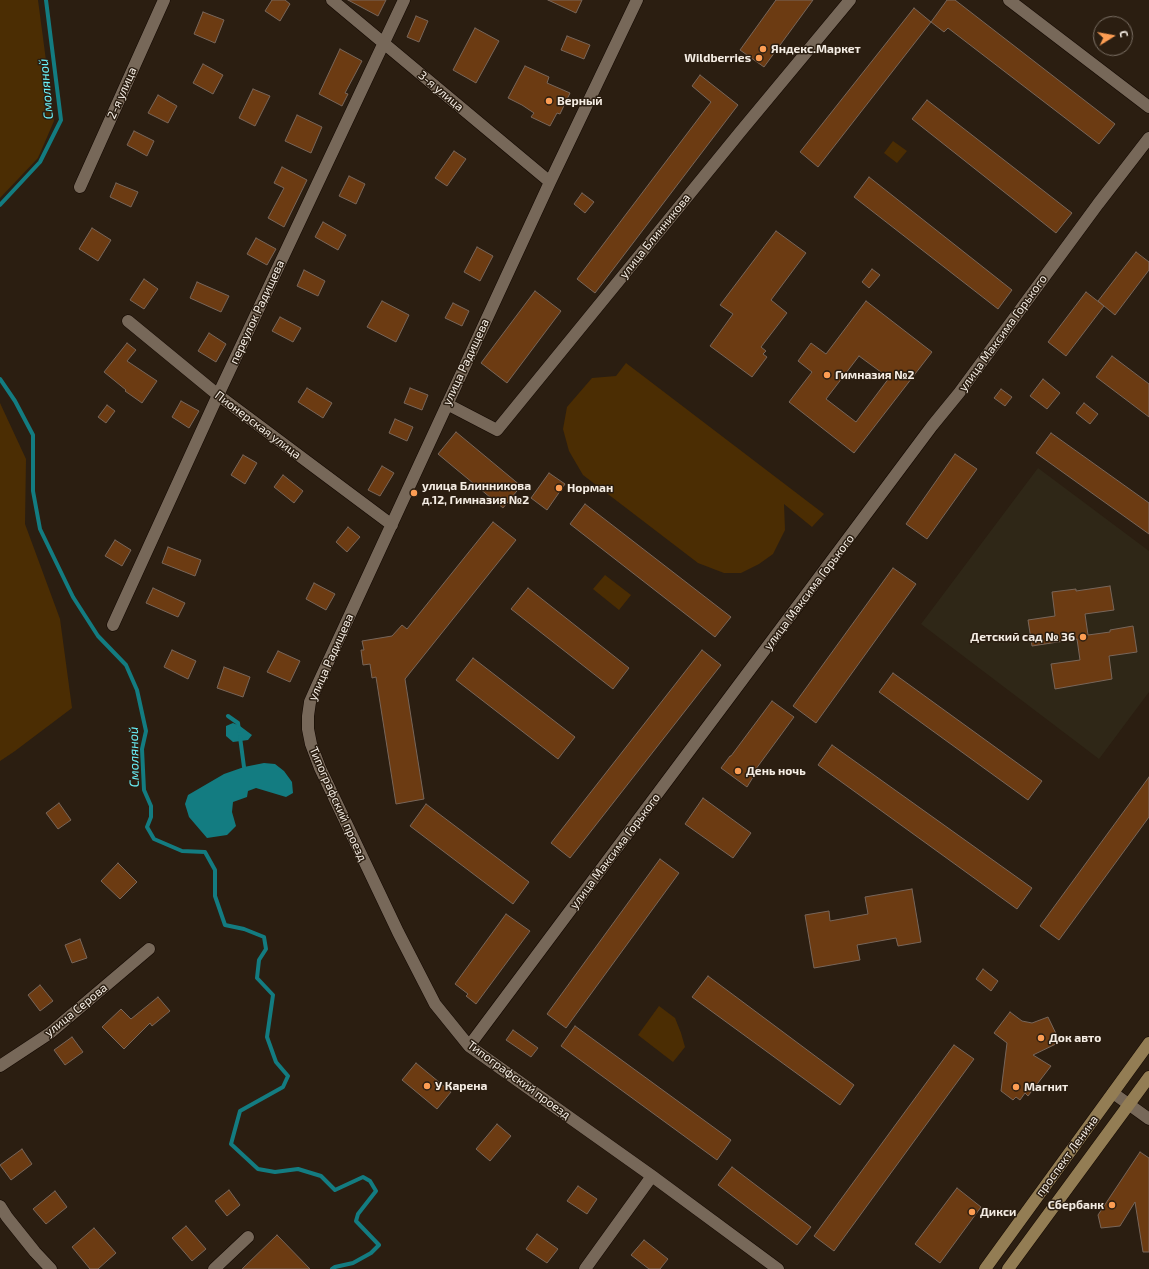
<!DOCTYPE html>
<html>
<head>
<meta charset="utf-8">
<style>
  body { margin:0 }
  #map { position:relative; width:1149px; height:1269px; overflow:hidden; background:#2b1e11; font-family:"Exo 2",sans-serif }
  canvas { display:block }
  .north { position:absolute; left:1093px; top:16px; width:40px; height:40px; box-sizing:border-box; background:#2b1e11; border:1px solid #7b7065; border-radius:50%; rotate:79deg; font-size:11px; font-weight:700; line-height:16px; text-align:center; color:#f4ece3 }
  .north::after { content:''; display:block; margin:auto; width:14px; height:18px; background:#fc9d53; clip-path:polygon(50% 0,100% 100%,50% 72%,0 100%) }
</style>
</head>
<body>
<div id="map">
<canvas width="1149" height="1269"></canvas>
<div class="north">С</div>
</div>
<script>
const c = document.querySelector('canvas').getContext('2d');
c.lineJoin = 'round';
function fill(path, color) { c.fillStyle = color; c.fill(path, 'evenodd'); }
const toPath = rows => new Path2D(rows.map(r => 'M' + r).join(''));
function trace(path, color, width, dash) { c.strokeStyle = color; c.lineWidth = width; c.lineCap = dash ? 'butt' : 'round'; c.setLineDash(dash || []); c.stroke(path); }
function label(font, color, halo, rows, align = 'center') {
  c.font = font + ' "Exo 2",sans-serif'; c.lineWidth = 3; c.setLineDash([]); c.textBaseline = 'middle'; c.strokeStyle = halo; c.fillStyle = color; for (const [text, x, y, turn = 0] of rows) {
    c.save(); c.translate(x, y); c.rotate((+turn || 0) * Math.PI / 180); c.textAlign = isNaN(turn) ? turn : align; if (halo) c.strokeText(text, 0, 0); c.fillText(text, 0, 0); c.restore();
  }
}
const education = toPath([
  [1038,468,1149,551,1149,692,1099,759,921,624]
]);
const green = toPath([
  [0,0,38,0,54,121,38,158,0,198],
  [893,141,907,151,897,163,884,153],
  [626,363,824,514,812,527,784,504,785,530,773,554,759,564,741,573,724,573,698,563,583,475,569,451,563,429,567,407,592,378,616,376],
  [0,403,26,459,25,524,60,619,72,708,15,751,0,761],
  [605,575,631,595,619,610,593,589],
  [659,1006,675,1018,681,1033,685,1047,673,1062,638,1035]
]);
const water = toPath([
  [233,723,240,726,252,735,248,740,233,742,226,736,226,726],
  [264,763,275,764,284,771,292,782,293,793,286,797,256,788,248,791,247,797,233,802,232,812,236,826,227,835,207,838,189,817,185,804,188,795,224,774,244,767]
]);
const stream = toPath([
  [0,205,40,162,61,120,46,0],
  [0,379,15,401,33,435,33,491,40,529,73,597,98,636,126,665,137,690,146,731,142,749,144,790,151,806,151,817,147,827,154,839,182,851,205,852,215,870,215,896,225,925,244,929,264,937,266,949,259,960,257,978,273,995,267,1037,276,1062,288,1076,283,1087,240,1111,231,1144,258,1169,275,1172,298,1169,321,1176,335,1190,363,1177,370,1181,376,1191,358,1214,356,1221,379,1245,371,1253,353,1263,335,1267,332,1269],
  [228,716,238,723,239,731],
  [240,737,244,767]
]);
const building = toPath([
  [272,0,285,0,290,4,280,21,265,11,272,0],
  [348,0,386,0,378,16,348,0],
  [548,0,582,0,576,13,548,0],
  [776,0,813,0,764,67,740,50,776,0],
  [947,0,955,0,1115,124,1099,144,948,28,944,32,931,22,947,0],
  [914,8,931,22,818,167,800,152,914,8],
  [203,12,224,20,215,43,194,34,203,12],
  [416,16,428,21,419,42,407,37,416,16],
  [475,28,499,41,476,83,453,70,475,28],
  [567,36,590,45,584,59,561,50,567,36],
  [340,49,362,61,345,93,348,94,342,106,319,94,340,49],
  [203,64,223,75,213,94,193,83,203,64],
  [525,66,549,77,547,83,570,93,560,114,557,113,550,126,531,117,534,113,522,105,508,98,525,66],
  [700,75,738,105,595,293,577,279,711,102,692,86,700,75],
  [253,89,270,96,255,126,239,118,253,89],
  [158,95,177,106,168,123,148,113,158,95],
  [927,100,1072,213,1056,233,912,119,927,100],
  [297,115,322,127,311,153,285,141,297,115],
  [134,131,154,141,147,156,127,145,134,131],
  [454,151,466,159,447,186,435,178,454,151],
  [282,167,307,180,284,227,268,218,284,188,274,183,282,167],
  [349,176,365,184,356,204,339,196,349,176],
  [869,177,1012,290,998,309,854,197,869,177],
  [116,183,138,192,131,207,110,197,116,183],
  [582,193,594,202,585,213,574,204,582,193],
  [323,222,346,235,338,250,315,237,323,222],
  [92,228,111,240,98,261,79,249,92,228],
  [776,231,806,253,771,300,787,313,761,347,766,351,763,354,767,357,752,377,710,346,733,314,720,305,776,231],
  [256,238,276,249,267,265,247,254,256,238],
  [477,247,493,256,480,281,464,272,477,247],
  [1136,252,1149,262,1149,270,1115,315,1098,301,1136,252],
  [872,269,880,275,869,288,862,282,872,269],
  [304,270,325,281,318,296,297,286,304,270],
  [144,279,158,289,144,309,130,300,144,279],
  [197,282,229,296,221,312,190,298,197,282],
  [535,291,561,311,507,383,481,363,535,291],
  [1086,292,1104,306,1066,356,1048,342,1086,292],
  [382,301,409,315,396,342,367,327,382,301],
  [866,301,932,352,854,453,789,402,812,372,798,361,811,343,826,354,866,301],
  [859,356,889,378,856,422,826,399,859,356],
  [453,303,469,311,462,326,445,318,453,303],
  [280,317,301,328,293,342,272,331,280,317],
  [209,333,226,344,216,362,198,351,209,333],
  [127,343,136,350,127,361,157,381,142,403,125,391,126,390,104,372,127,343],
  [1112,356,1149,384,1149,417,1096,377,1112,356],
  [1043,379,1060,393,1047,409,1030,396,1043,379],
  [307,388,332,403,323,418,298,402,307,388],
  [410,388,428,395,422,410,404,403,410,388],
  [1001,389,1012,397,1005,406,994,398,1001,389],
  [181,401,199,411,189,428,172,417,181,401],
  [1084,403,1098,414,1090,424,1076,413,1084,403],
  [107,405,115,411,106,423,98,417,107,405],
  [395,419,413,427,407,441,389,433,395,419],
  [456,432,521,486,503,508,438,454,456,432],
  [1051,433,1149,503,1149,534,1036,453,1051,433],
  [955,454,977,469,927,539,906,524,955,454],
  [243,455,257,463,245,484,231,475,243,455],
  [382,466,394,473,380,496,368,490,382,466],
  [549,473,565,484,547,510,531,498,549,473],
  [283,475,303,491,294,503,274,487,283,475],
  [585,504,731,617,715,637,570,524,585,504],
  [493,522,516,540,405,679,424,799,396,804,376,677,372,678,370,664,363,665,361,650,364,650,362,641,392,636,402,625,407,629,493,522],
  [348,527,360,537,347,552,336,542,348,527],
  [115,540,131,550,122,566,105,556,115,540],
  [168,547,201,560,195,576,162,563,168,547],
  [893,568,916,584,816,723,793,706,893,568],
  [314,583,335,594,326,610,306,599,314,583],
  [1110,586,1114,610,1085,614,1088,635,1110,632,1110,630,1133,626,1137,652,1109,656,1112,679,1055,689,1051,664,1080,660,1077,639,1032,646,1028,620,1055,616,1052,592,1076,589,1076,591,1110,586],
  [153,588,185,603,178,617,146,603,153,588],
  [528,588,629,668,613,689,511,609,528,588],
  [172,650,196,661,188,679,164,667,172,650],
  [702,650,721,665,570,858,551,843,702,650],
  [278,651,300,661,290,682,267,672,278,651],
  [473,658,575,737,558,759,456,680,473,658],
  [224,667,250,677,243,697,217,688,224,667],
  [893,673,1042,781,1028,800,879,692,893,673],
  [772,701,794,717,753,773,755,774,747,787,721,768,730,756,731,756,772,701],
  [832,745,1032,888,1017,909,818,765,832,745],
  [1149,777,1149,817,1059,940,1040,926,1149,777],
  [703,798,751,833,733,858,685,824,703,798],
  [59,803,71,820,58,829,46,813,59,803],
  [426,804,529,882,513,904,410,826,426,804],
  [660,859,679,873,566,1028,547,1014,660,859],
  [118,863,137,882,120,899,101,881,118,863],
  [912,889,921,942,898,946,896,938,857,945,860,960,814,968,805,915,829,911,830,921,868,914,865,897,912,889],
  [506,914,530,931,476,1004,466,996,468,994,455,984,506,914],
  [80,939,87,958,72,963,65,945,80,939],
  [983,969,998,981,991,991,976,979,983,969],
  [708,976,854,1085,840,1105,692,997,708,976],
  [40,985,53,1001,40,1011,28,995,40,985],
  [158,997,170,1011,152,1026,150,1023,124,1049,102,1027,121,1009,131,1019,158,997],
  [1010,1012,1022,1021,1032,1023,1048,1017,1060,1042,1033,1055,1051,1066,1028,1096,1025,1093,1020,1100,1016,1097,1013,1100,1001,1091,1007,1043,994,1033,1010,1012],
  [575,1026,731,1140,717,1160,561,1046,575,1026],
  [513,1030,538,1048,531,1057,506,1040,513,1030],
  [72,1037,83,1052,65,1065,54,1050,72,1037],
  [954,1045,974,1059,834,1251,814,1236,954,1045],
  [416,1063,451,1092,437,1109,402,1080,416,1063],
  [497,1124,511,1136,490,1161,476,1149,497,1124],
  [22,1149,32,1164,11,1180,0,1165,22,1149],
  [1140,1152,1149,1158,1149,1252,1143,1252,1135,1202,1120,1226,1101,1228,1098,1215,1140,1152],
  [732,1167,811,1227,797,1245,718,1185,732,1167],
  [578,1186,597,1199,587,1214,567,1201,578,1186],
  [957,1188,981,1207,940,1263,915,1244,957,1188],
  [229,1190,240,1205,227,1216,215,1201,229,1190],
  [55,1191,67,1207,46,1224,33,1209,55,1191],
  [186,1226,206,1249,192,1261,172,1238,186,1226],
  [94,1228,116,1253,98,1269,90,1269,72,1247,94,1228],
  [537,1234,558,1249,547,1263,526,1249,537,1234],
  [277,1235,310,1269,242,1269,277,1235],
  [644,1240,668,1259,660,1269,649,1269,631,1255,644,1240]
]);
const street = toPath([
  [332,0,550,182],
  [637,0,550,182,317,686,310,702,308,716,308,729,311,744,320,768,398,932,435,1004,469,1046,652,1176,778,1269],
  [1009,0,1149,107],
  [80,187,164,0],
  [128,321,218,395,392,525],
  [447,404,497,430,741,131,850,0],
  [113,625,218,395,404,0],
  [469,1046,932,426,959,393,1098,204,1149,138],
  [0,1066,50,1033,149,949],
  [1113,1093,1149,1119],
  [0,1206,7,1217,35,1252,51,1269],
  [214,1269,248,1237],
  [585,1269,652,1176]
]);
const secondary = toPath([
  [985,1269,1149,1043],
  [1008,1269,1149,1077]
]);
const markers = [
  [763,49,4,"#fc9d53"],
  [759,58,4,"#fc9d53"],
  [549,101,4,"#fc9d53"],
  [827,375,4,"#fc9d53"],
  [559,488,4,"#fc9d53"],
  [414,493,4,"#fc9d53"],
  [1083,637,4,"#fc9d53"],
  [738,771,4,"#fc9d53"],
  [1041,1038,4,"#fc9d53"],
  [427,1086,4,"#fc9d53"],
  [1016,1087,4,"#fc9d53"],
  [1112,1205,4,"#fc9d53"],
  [972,1212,4,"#fc9d53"]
];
const poiNames = [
  ["Яндекс.Маркет",771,49],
  ["Wildberries",751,58,"right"],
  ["Верный",557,101],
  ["Гимназия №2",835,375],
  ["улица Блинникова",422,486],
  ["д.12, Гимназия №2",422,500],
  ["Норман",567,488],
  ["Детский сад № 36",1075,637,"right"],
  ["День ночь",746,771],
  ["Док авто",1049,1038],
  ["У Карена",435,1086],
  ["Магнит",1024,1087],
  ["Сбербанк",1104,1205,"right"],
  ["Дикси",980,1212]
];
const streetNames = [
  ["3-я улица",441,91,40],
  ["2-я улица",122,93,-66],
  ["улица Блинникова",655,236,-51],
  ["переулок Радищева",257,312,-65],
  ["улица Максима Горького",1003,333,-54],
  ["улица Радищева",466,362,-65],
  ["Пионерская улица",258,425,37],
  ["улица Максима Горького",809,592,-53],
  ["улица Радищева",331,657,-66],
  ["Типографский проезд",338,804,66],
  ["улица Максима Горького",615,851,-53],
  ["улица Серова",76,1010,-39],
  ["Типографский проезд",519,1080,36],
  ["проспект Ленина",1067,1156,-54]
];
const waterNames = [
  ["Смоляной",46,89,-95],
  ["Смоляной",134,757,-91]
];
fill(education, '#2f2717');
fill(green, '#4b2d03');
fill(water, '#137c81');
trace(stream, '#137c81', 4);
fill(building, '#6c3b12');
trace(building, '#78665a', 1);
trace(street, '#130801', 13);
trace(secondary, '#130801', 13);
trace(street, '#776859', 12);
trace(secondary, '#937d54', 12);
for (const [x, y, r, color] of markers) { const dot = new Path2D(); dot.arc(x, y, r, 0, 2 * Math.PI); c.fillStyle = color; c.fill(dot); trace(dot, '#2b1e11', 1.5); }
label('bold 12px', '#f4ece3', '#2b1e11', poiNames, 'left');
label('12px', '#f4ece3', '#2b1e11', streetNames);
label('italic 13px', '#6af0f8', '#2b1e11', waterNames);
</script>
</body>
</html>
